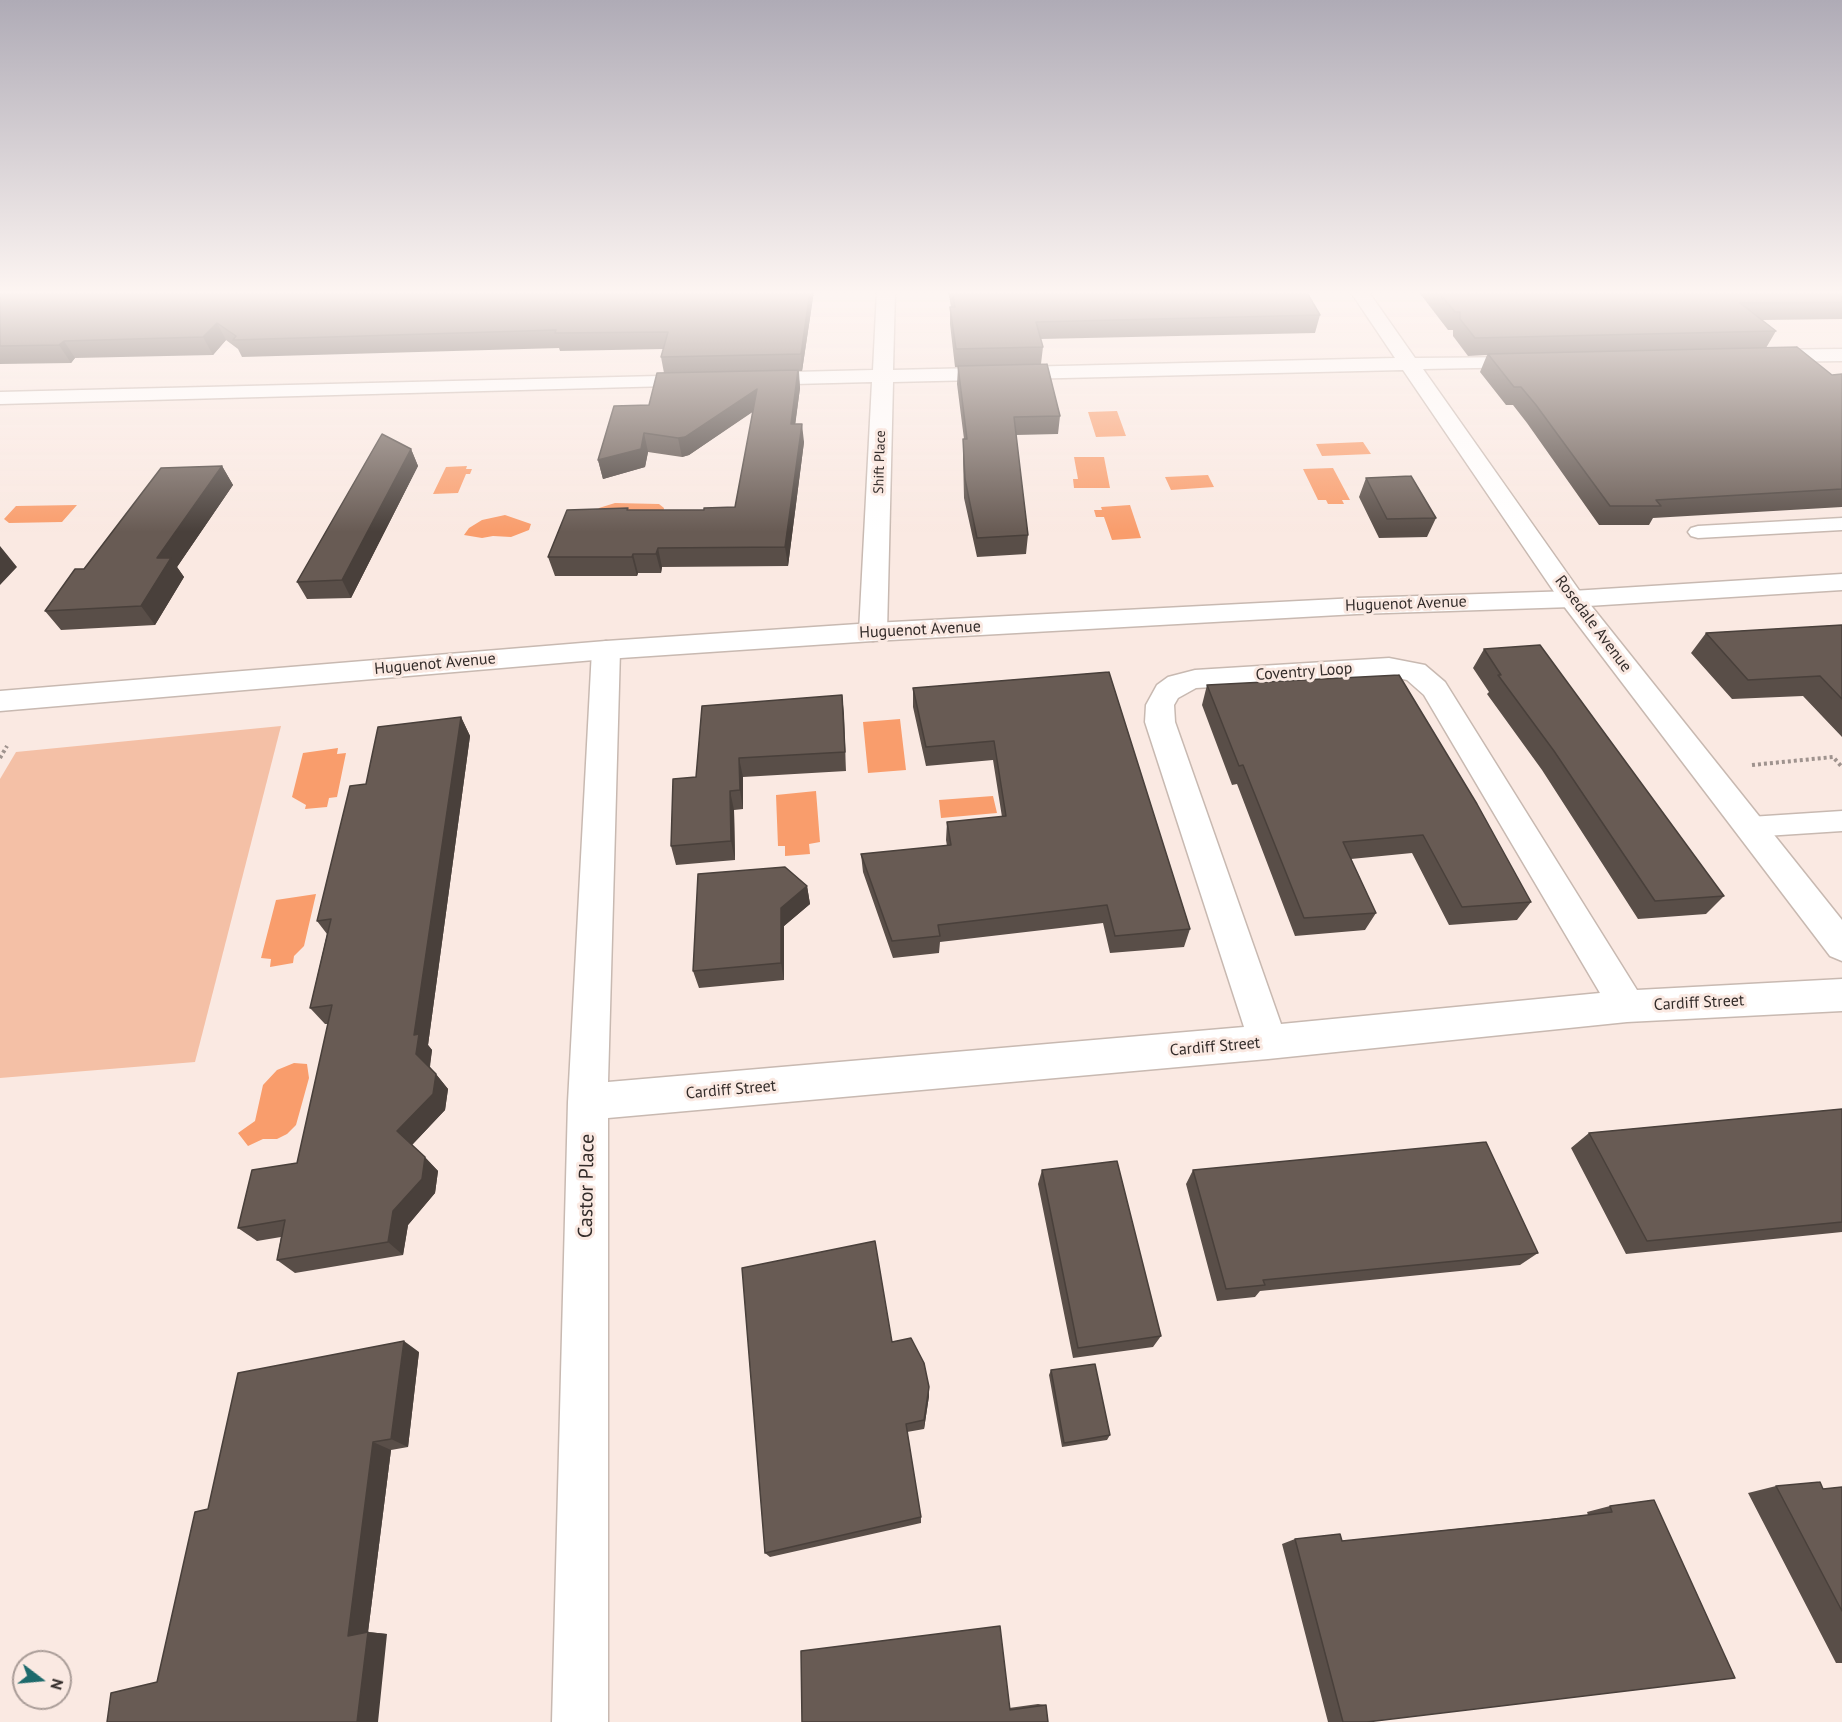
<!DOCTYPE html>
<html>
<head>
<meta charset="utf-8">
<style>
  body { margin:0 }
  #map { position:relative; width:1842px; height:1722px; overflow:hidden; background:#fae9e2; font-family:"PT Sans",sans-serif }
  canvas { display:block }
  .north { position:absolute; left:12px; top:1650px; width:60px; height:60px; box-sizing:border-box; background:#fae9e2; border:2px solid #aa9d98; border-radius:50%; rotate:106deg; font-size:16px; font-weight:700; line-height:24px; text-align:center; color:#332c2a }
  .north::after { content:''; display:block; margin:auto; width:21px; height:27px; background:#1d6a6c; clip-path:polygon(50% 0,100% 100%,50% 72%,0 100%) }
</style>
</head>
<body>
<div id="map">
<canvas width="1842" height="1722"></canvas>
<div class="north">N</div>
</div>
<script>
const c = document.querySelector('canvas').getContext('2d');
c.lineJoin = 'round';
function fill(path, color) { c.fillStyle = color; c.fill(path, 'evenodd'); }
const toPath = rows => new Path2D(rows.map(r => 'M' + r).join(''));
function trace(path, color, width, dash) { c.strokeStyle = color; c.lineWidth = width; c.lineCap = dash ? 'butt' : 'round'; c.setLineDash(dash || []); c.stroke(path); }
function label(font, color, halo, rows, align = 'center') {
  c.font = font + ' "PT Sans",sans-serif'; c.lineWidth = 6; c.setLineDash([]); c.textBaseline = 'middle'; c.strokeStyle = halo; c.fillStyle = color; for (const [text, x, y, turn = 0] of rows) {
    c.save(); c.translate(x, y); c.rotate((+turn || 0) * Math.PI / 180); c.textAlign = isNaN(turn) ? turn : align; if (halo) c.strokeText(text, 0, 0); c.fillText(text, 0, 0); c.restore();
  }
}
const green = toPath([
  [281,726,195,1062,0,1078,0,779,16,752]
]);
const water = toPath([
  [1117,411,1126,436,1096,437,1088,412],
  [1363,442,1371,454,1322,456,1316,444],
  [1074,457,1104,457,1110,488,1074,488,1073,479,1078,479],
  [467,466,466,469,472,469,470,474,466,474,458,493,433,494,446,467],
  [1333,468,1350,500,1342,500,1344,504,1328,504,1326,500,1318,500,1303,469],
  [1208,475,1214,487,1171,490,1165,477],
  [615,503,659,504,664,508,663,515,596,515,599,508],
  [77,505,62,522,9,523,4,519,16,506],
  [1130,505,1141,538,1112,540,1104,517,1096,517,1094,510,1102,510,1101,507],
  [505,515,531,524,529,530,511,537,493,536,482,538,464,535,469,528,482,520],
  [900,719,906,770,868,773,863,722],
  [338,748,337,754,346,753,337,797,329,798,327,807,305,809,306,805,292,797,303,753],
  [816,791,820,842,809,844,810,854,785,856,785,846,778,846,776,795],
  [993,796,997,813,941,818,939,800],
  [316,894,304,946,294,956,293,963,270,967,271,959,261,958,276,900],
  [294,1063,307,1064,309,1078,296,1125,287,1134,277,1139,263,1139,248,1146,238,1133,255,1121,263,1085,277,1070]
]);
const path = toPath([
  [0,758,7,746],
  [1752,765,1833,757,1842,767]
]);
const lane = toPath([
  [1842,518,1842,530,1698,538,1691,536,1688,532,1691,528,1698,526,1842,518],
  [1842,811,1842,831,1750,837,1741,834,1737,827,1741,820,1750,817,1842,811]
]);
const street = toPath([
  [877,291,895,291,893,370,1395,358,1350,291,1368,291,1415,358,1535,357,1538,361,1535,365,1528,367,1423,369,1581,593,1842,920,1842,961,1830,956,1563,605,1403,370,893,382,887,632,883,638,873,641,863,638,859,632,872,382,755,385,748,383,745,379,748,375,755,373,873,370,877,291],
  [1842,349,1842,361,1762,362,1755,360,1752,356,1755,352,1762,350,1842,349],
  [700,375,707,377,710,381,707,385,0,404,0,392,700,375],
  [606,641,616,644,620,650,608,1082,1244,1027,1145,722,1146,705,1157,685,1168,677,1195,670,1389,658,1425,665,1445,682,1637,990,1842,979,1842,1011,1627,1022,1268,1059,608,1118,608,1722,552,1722,568,1102,592,650,596,644,606,641],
  [1389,676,1407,680,1424,695,1600,993,1281,1024,1175,722,1174,705,1178,698,1196,688,1389,676]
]);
const secondary = toPath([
  [1842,574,1842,590,1572,607,1357,614,873,641,606,659,0,711,0,691,606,641,873,623,1357,598,1572,591,1842,574]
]);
const wall = toPath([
  [0,291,814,291,802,371,799,371,800,388,795,424,804,442,788,566,662,567,661,573,638,573,637,576,555,576,548,557,628,510,704,510,735,507,753,411,689,455,682,457,648,452,645,467,603,479,598,460,649,405,664,373,661,357,663,349,560,351,559,348,242,357,238,349,226,340,213,355,75,358,71,363,0,364],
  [948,291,1306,291,1320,315,1315,333,1040,339,1043,347,1041,364,1060,416,1058,434,1016,435,1028,535,1026,554,977,557,964,498,963,457,964,439,957,384,958,367,955,367,950,324,950,307,951,307],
  [1418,291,1842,291,1842,319,1762,320,1776,331,1766,348,1832,375,1842,374,1842,507,1653,518,1649,525,1599,525,1527,423,1513,405,1506,405,1480,372,1487,355,1468,356,1453,336,1453,330,1448,330],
  [411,449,418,466,351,598,307,599,297,582],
  [222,466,233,485,177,567,184,577,155,625,61,630,45,611,84,569],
  [1366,478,1436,518,1427,537,1379,538,1359,497],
  [1842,625,1842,737,1803,696,1732,699,1691,653,1706,633],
  [1484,649,1724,896,1706,914,1638,919,1542,770,1487,694,1489,692,1473,668],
  [1109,672,1190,929,1184,947,1110,953,1103,923,940,942,939,953,893,958,863,872,861,854,947,846,946,840,947,822,1002,817,993,760,926,766,913,707,913,688],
  [1207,685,1531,902,1517,920,1449,925,1412,853,1351,859,1376,913,1365,930,1295,936,1237,784,1232,785,1202,705],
  [842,695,846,771,743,777,743,809,734,810,735,860,676,865,671,846,696,777],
  [461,717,470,736,428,1045,432,1050,430,1067,448,1089,445,1110,412,1145,438,1171,435,1193,408,1225,403,1255,295,1273,277,1260,281,1237,257,1241,238,1228,297,1163,328,1024,325,1024,310,1008,327,934,317,921,366,784],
  [807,886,810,904,784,926,784,980,699,988,693,971],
  [1842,1109,1842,1232,1626,1254,1571,1148,1589,1133],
  [1042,1170,1161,1336,1153,1347,1073,1358,1038,1184],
  [1193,1170,1538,1253,1520,1265,1260,1291,1255,1297,1217,1301,1186,1184],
  [892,1342,929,1387,929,1396,924,1429,907,1432,921,1517,921,1523,770,1557,765,1553],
  [419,1352,408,1447,391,1450,368,1632,387,1634,157,1682,208,1509],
  [1051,1370,1110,1435,1107,1440,1062,1447,1049,1375],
  [1776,1486,1823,1489,1842,1487,1842,1663,1836,1663,1748,1493],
  [1654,1500,1367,1722,1328,1722,1282,1544,1295,1539,1342,1541,1588,1515,1587,1512,1610,1506],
  [1038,1704,1046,1705,1048,1722,802,1722,1009,1708]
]);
const shadedWall = toPath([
  [810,291,814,291,802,371,801,354],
  [217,323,226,340,213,355,203,337],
  [64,341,75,358,71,363,59,345],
  [798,370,800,388,793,442,791,424],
  [757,389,760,407,689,455,682,457,678,438],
  [802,424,804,442,788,566,785,547],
  [644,433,648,452,645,467,603,479,598,460],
  [411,449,418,466,351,598,342,580],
  [222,466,233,485,177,567,184,577,155,625,141,606,157,558],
  [0,546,17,567,0,585],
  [658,548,662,567,661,573,656,554],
  [633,554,638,573,637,576,632,557],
  [842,695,844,714,846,771],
  [461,717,470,736,428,1045,432,1050,429,1070,416,1054,414,1035],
  [739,758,743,777,743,809,740,790],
  [730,791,734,810,735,860,731,841],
  [807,886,810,904,784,926,784,980,781,963,781,908],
  [436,1074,448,1089,445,1110,411,1146,397,1131],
  [425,1157,438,1171,435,1193,408,1225,403,1255,388,1242,393,1211],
  [404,1341,419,1352,408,1447,391,1439],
  [929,1387,929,1396,924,1429,924,1420],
  [373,1442,391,1450,368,1632,387,1634,378,1722,357,1722,348,1636]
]);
const building = toPath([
  [0,291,810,291,801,354,661,357,668,332,555,333,556,330,233,340,236,336,217,323,203,337,64,341,59,345,0,346,0,291],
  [952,291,1306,291,1320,315,1036,322,1043,347,956,349,950,307,955,307,952,291],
  [1438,291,1842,291,1842,302,1740,303,1776,331,1475,338,1460,319,1460,312,1455,312,1438,291],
  [1797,347,1832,375,1842,374,1842,489,1656,500,1661,506,1610,506,1536,405,1521,387,1514,387,1488,354,1797,347],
  [1047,364,1060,416,1014,417,1028,535,977,538,965,479,963,439,967,439,958,366,1047,364],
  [798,370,791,424,802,424,785,547,658,548,656,554,633,554,632,557,548,557,567,510,628,508,627,510,704,510,704,508,735,507,757,389,685,437,678,438,644,433,641,449,598,460,614,406,649,405,657,373,798,370],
  [382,434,411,449,342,580,297,582,382,434],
  [222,466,157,558,171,558,141,606,45,611,75,569,84,569,161,468,222,466],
  [1411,476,1436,518,1387,519,1366,478,1411,476],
  [1842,625,1842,699,1820,676,1748,680,1706,633,1842,625],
  [1540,645,1724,896,1655,901,1554,751,1498,675,1501,675,1484,649,1540,645],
  [1109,672,1190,929,1115,936,1107,905,938,925,940,936,892,941,861,854,951,845,947,822,1006,816,994,741,926,747,913,688,1109,672],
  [1399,675,1477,804,1531,902,1462,907,1423,835,1343,842,1376,913,1304,918,1243,765,1239,766,1207,685,1399,675],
  [842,695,845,752,739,758,740,790,730,791,731,841,671,846,673,779,696,777,702,706,842,695],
  [461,717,414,1035,419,1034,416,1054,436,1074,433,1094,397,1131,425,1157,422,1179,393,1211,388,1242,277,1260,285,1220,238,1228,252,1170,297,1163,332,1005,310,1008,331,919,317,921,350,786,366,784,378,727,461,717],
  [785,867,807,886,781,908,781,963,693,971,698,874,785,867],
  [1842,1109,1842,1222,1647,1241,1589,1133,1842,1109],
  [1486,1142,1538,1253,1263,1280,1265,1285,1226,1289,1193,1170,1486,1142],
  [1117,1161,1161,1336,1078,1348,1042,1170,1117,1161],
  [875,1241,892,1342,911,1338,924,1363,929,1387,924,1420,906,1424,921,1517,765,1553,742,1268,875,1241],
  [404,1341,391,1439,373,1442,348,1636,368,1632,357,1722,107,1722,111,1693,157,1682,195,1512,208,1509,238,1373,404,1341],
  [1095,1364,1110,1435,1064,1443,1051,1370,1095,1364],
  [1820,1482,1823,1489,1842,1487,1842,1611,1776,1486,1820,1482],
  [1654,1500,1735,1678,1367,1722,1343,1722,1295,1539,1340,1534,1342,1541,1546,1520,1612,1512,1610,1506,1654,1500],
  [1000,1626,1010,1710,1046,1705,1048,1722,802,1722,801,1651,1000,1626]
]);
const farStreetnames = [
  ["Shift Place",880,462,-88]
];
const streetNames = [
  ["Huguenot Avenue",1406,604,-2],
  ["Rosedale Avenue",1593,624,53],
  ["Huguenot Avenue",920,630,-3],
  ["Huguenot Avenue",435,664,-5],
  ["Coventry Loop",1304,672,-4],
  ["Cardiff Street",1699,1003,-3],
  ["Cardiff Street",1215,1047,-5],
  ["Cardiff Street",731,1090,-5]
];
const nearStreetnames = [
  ["Castor Place",587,1186,-89]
];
fill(green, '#f4c0a6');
fill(water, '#f99d6c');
trace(lane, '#c8b9b1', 3);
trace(street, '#c8b9b1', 3);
trace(secondary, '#c8b9b1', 3);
trace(path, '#9f938e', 4, [3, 3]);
fill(lane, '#fff');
fill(street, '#fff');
fill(secondary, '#fff');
fill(wall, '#594e48');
fill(shadedWall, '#49403b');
fill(building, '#685b54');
trace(building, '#49403b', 1.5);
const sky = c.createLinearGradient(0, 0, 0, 532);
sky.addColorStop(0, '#afabb6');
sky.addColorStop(0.55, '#fdf5f2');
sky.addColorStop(1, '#fdf5f200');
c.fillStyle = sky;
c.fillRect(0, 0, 1842, 532);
label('14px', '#332c2a', '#fae9e2', farStreetnames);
label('16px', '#332c2a', '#fae9e2', streetNames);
label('20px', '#332c2a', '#fae9e2', nearStreetnames);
</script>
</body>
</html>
